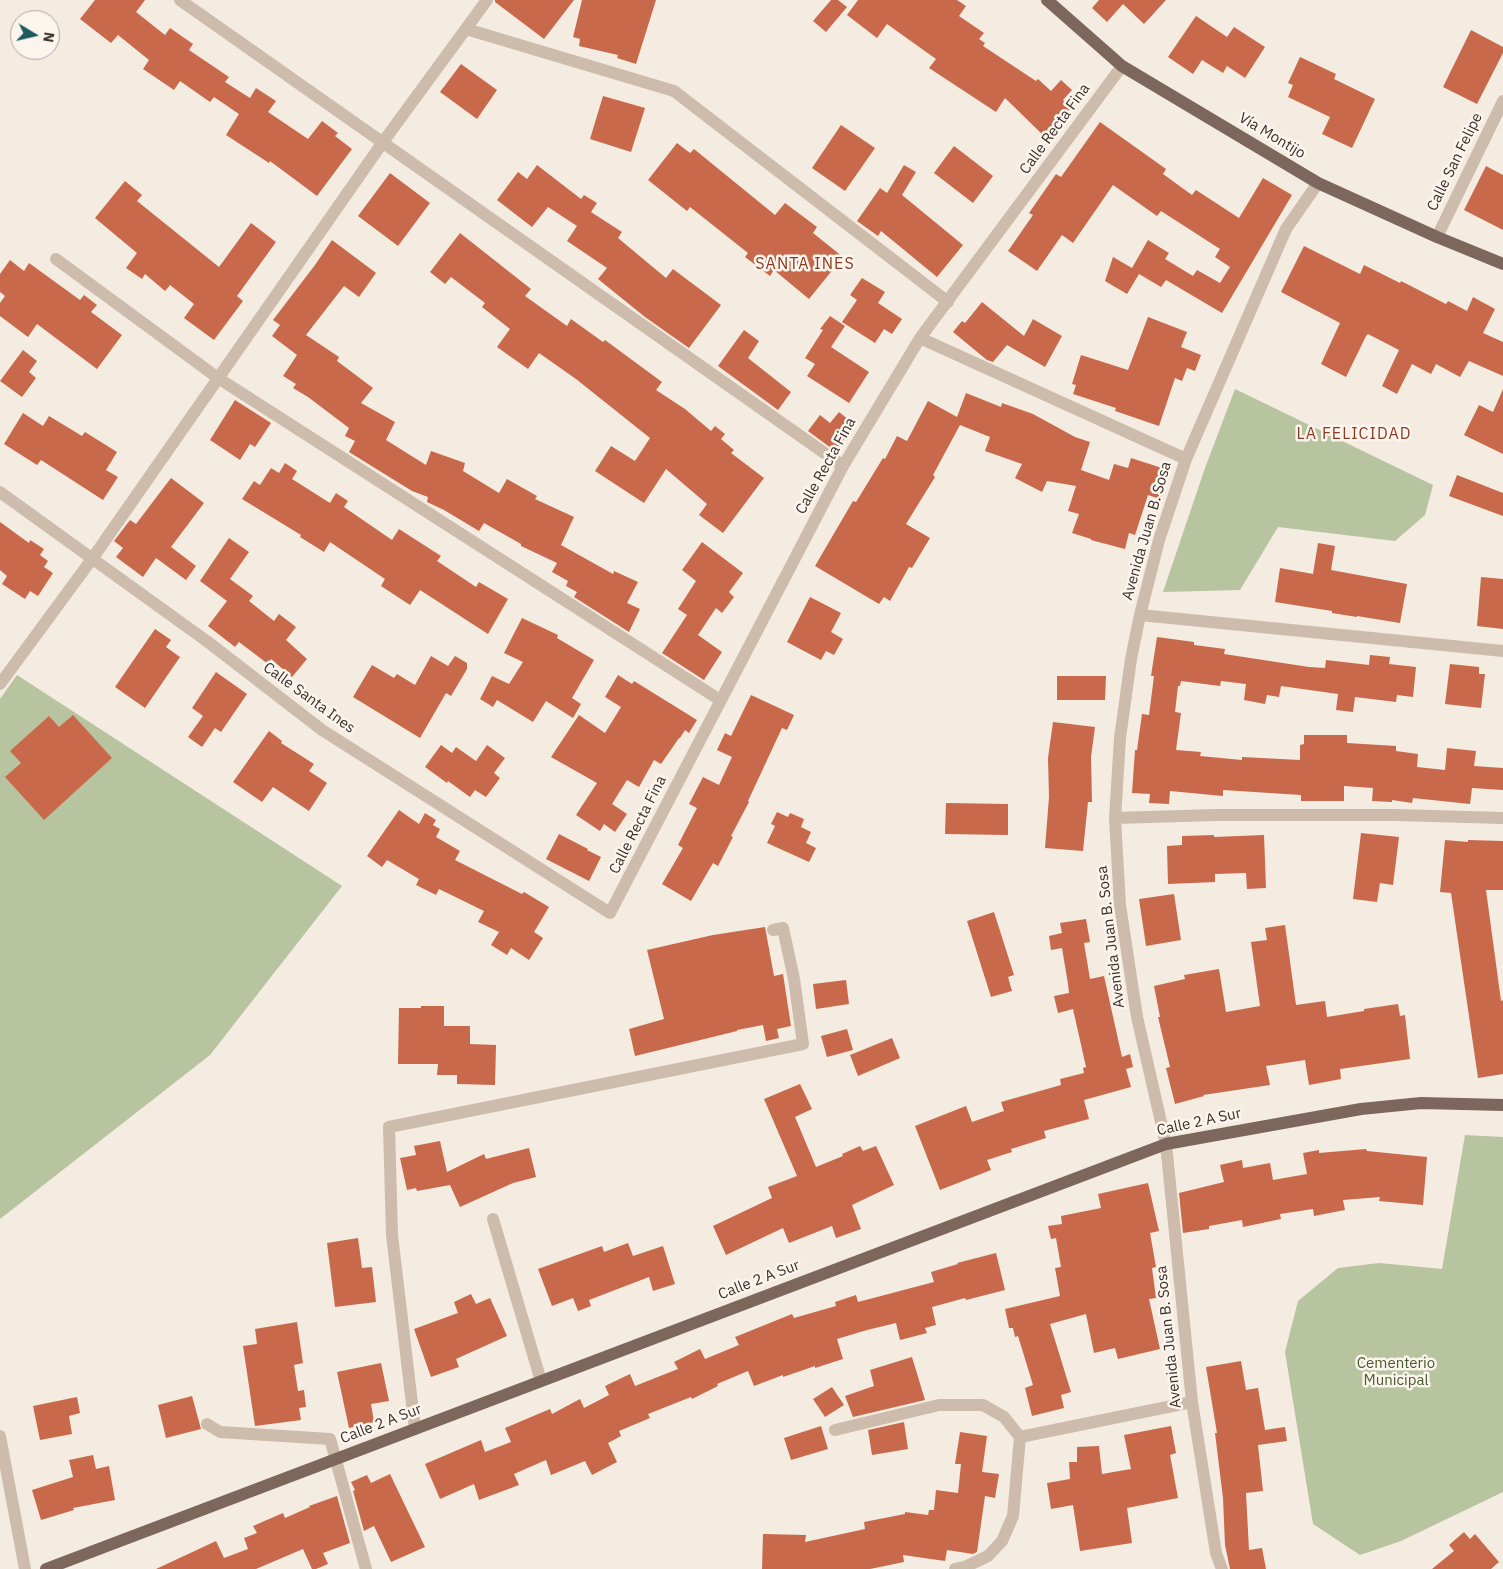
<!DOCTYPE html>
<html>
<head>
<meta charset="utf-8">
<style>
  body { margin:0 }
  #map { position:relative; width:1503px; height:1569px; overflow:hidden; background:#f4ebe1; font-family:"IBM Plex Sans",sans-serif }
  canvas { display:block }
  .north { position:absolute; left:10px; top:10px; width:50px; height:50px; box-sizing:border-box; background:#fbf5ee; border:1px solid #aea6a0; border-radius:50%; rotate:99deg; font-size:14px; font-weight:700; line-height:20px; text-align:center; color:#3b302b }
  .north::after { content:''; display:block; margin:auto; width:18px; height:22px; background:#1f5a5e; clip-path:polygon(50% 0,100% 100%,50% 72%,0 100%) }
</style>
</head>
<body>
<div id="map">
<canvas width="1503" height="1569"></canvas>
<div class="north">N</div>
</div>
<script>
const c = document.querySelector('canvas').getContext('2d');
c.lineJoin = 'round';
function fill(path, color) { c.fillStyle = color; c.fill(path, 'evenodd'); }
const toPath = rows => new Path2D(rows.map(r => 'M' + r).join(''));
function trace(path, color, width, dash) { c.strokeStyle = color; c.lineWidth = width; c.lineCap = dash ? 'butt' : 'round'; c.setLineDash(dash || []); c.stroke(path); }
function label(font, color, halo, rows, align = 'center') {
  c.font = font + ' "IBM Plex Sans",sans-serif'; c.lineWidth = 5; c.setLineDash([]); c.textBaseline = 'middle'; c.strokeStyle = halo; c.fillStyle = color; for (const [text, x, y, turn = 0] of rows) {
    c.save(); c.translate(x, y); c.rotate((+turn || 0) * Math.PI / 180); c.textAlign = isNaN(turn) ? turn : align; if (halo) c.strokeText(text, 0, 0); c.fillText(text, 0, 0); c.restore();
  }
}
const green = toPath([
  [1235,389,1433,485,1425,515,1395,541,1278,527,1240,590,1163,592,1205,468],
  [17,675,342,886,210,1055,0,1219,0,699],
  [1465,1135,1503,1137,1503,1492,1401,1541,1360,1555,1313,1524,1285,1352,1298,1301,1338,1268,1379,1263,1442,1269]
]);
const building = toPath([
  [95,0,145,0,136,12,165,35,170,28,193,44,189,50,229,77,225,82,250,98,256,88,276,101,268,112,308,139,322,121,338,133,335,136,352,149,317,196,270,161,269,163,226,135,239,114,214,97,210,102,180,81,174,90,143,69,149,60,118,35,111,43,80,19],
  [495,0,574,0,544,39,495,2],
  [582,0,656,0,636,64,617,58,618,55,579,46,580,39,573,37],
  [831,0,838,0,847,7,826,32,813,21],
  [858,0,957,0,966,6,959,16,984,33,979,39,985,43,983,46,1036,81,1038,79,1051,91,1061,80,1072,90,1063,100,1071,108,1044,136,1005,98,996,112,929,68,936,59,887,24,877,38,847,15],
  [1099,0,1166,0,1144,24,1123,4,1107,22,1092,8],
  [1196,16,1227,37,1234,27,1265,47,1245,78,1227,66,1223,73,1202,60,1193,74,1168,57],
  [1471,30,1503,47,1503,53,1477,104,1443,87],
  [1300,57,1336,74,1334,79,1375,99,1352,148,1322,134,1330,117,1288,97,1293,85,1288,83],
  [461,64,497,90,477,119,440,92],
  [603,96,645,108,631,152,590,139],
  [1100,122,1166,169,1163,174,1192,195,1196,190,1239,218,1263,178,1292,195,1222,313,1166,280,1161,287,1139,274,1127,294,1105,281,1113,257,1132,268,1148,240,1169,253,1165,259,1193,276,1197,270,1220,283,1230,267,1215,257,1220,249,1161,211,1157,216,1113,185,1073,243,1062,235,1037,271,1008,251,1033,215,1029,213,1056,174,1061,177],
  [841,125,875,148,845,191,812,168],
  [677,143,690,153,694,149,775,215,785,203,817,227,813,233,843,257,809,299,774,270,770,276,745,257,748,253,690,207,687,211,648,180],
  [954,146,993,176,973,203,934,173],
  [537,165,581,199,584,195,597,203,591,212,622,232,618,238,666,278,673,269,721,305,689,348,645,317,598,279,607,268,567,241,577,226,548,207,532,227,497,200,518,172,527,179],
  [904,165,916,172,902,195,963,245,937,277,881,231,878,236,857,221,880,188,887,193],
  [1486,166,1503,175,1503,230,1464,210],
  [390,173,430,203,398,246,358,216],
  [125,181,142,195,137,201,219,267,251,223,276,242,237,296,243,301,214,340,184,318,194,304,170,285,165,291,145,274,142,279,126,268,137,253,95,218],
  [460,233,531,289,525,296,567,326,571,319,603,342,605,340,662,382,656,390,685,409,711,431,715,426,725,434,721,439,734,450,731,453,764,478,723,533,699,515,707,504,666,469,644,503,595,471,611,446,635,461,650,438,576,379,539,353,528,369,497,347,510,329,482,307,485,303,451,277,445,284,430,272],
  [332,240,376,273,359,297,344,286,306,335,339,357,337,361,373,388,361,403,395,422,386,440,426,465,431,451,465,463,463,471,499,493,507,479,537,496,535,499,574,517,561,545,613,574,614,571,638,582,627,603,640,609,629,632,574,597,577,592,566,586,568,581,552,572,557,563,521,546,521,544,484,523,479,531,444,510,427,502,428,497,412,491,349,452,355,441,345,436,349,428,308,397,293,388,296,384,283,376,297,355,272,336,280,325,273,320,315,265],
  [1304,246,1360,274,1364,265,1400,283,1401,281,1446,304,1448,301,1467,311,1473,297,1495,309,1483,333,1503,342,1503,376,1469,361,1460,377,1436,364,1431,374,1412,364,1397,394,1382,386,1399,350,1368,334,1366,336,1346,377,1321,364,1340,323,1281,292],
  [10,260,24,271,29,263,80,300,84,295,97,305,91,312,122,335,97,369,37,324,28,337,0,316,0,303,5,296,0,292,0,274],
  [862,278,885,292,878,303,902,319,892,334,884,329,875,343,842,322,857,300,850,295],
  [982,302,1024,336,1033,319,1062,336,1045,367,1007,345,993,362,987,360,953,332,962,321,965,323],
  [830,316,845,326,831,347,869,372,849,403,807,376,815,364,805,358,823,330,820,329],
  [1148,317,1187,332,1181,347,1201,355,1195,371,1187,368,1182,381,1175,378,1159,426,1115,411,1116,408,1073,394,1076,385,1072,384,1081,355,1128,370],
  [744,330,759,341,748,358,791,392,778,410,718,366],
  [23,350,37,361,29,372,36,378,22,397,0,381],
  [1503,389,1503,454,1464,435,1479,405,1493,412],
  [966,393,1001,407,1002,403,1033,414,1075,437,1090,442,1081,470,1109,480,1114,464,1128,468,1131,458,1162,468,1158,480,1166,483,1160,499,1148,495,1135,535,1129,533,1125,549,1091,540,1091,539,1072,533,1079,514,1068,511,1076,486,1047,481,1042,492,1015,478,1022,464,985,451,990,437,960,425,933,475,935,477,906,524,930,538,912,568,909,567,890,601,884,597,879,604,815,566,853,501,856,502,883,458,885,459,897,436,907,441,928,401,957,417],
  [235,400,271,423,255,447,250,444,240,460,210,440],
  [839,412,849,420,842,430,848,434,835,451,808,431,820,415,830,423],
  [23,413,43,426,49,416,82,436,85,432,117,452,106,470,118,477,103,500,41,460,37,465,4,444],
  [285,463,297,471,292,479,330,503,336,493,348,501,344,507,392,540,399,529,441,556,437,561,476,587,479,582,508,599,488,634,420,590,410,605,381,586,385,579,330,542,324,552,300,537,301,535,242,499,254,481,260,485,271,468,279,473],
  [1457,475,1503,493,1503,516,1449,496],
  [171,478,204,503,171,547,196,566,186,580,156,558,143,577,116,557,123,548,114,541,130,520,136,524],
  [0,522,29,543,30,540,44,549,40,555,48,561,44,567,53,573,38,596,30,591,25,599,2,584,7,576,0,570],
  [229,538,249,552,230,579,253,596,249,601,274,621,279,614,296,627,286,640,307,659,292,677,271,659,268,664,239,642,235,647,208,626,227,601,200,581],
  [702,542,743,573,729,592,734,597,722,613,716,608,698,635,722,652,704,680,662,653,687,615,678,609,696,581,682,570],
  [1318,543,1335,546,1331,570,1407,584,1400,623,1357,616,1357,617,1332,613,1332,611,1275,602,1280,568,1313,574],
  [1481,577,1503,579,1503,629,1477,626],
  [810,597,841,613,831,632,843,639,834,655,826,651,821,660,787,642],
  [522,618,558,635,557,638,594,660,572,698,581,704,573,718,546,701,533,722,497,700,493,707,480,699,492,676,509,684,523,662,504,653],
  [155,629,171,640,166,647,180,657,145,708,115,687],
  [1157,637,1194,642,1194,645,1225,649,1224,654,1309,667,1325,668,1326,660,1369,665,1370,655,1390,657,1389,664,1416,667,1413,697,1397,695,1396,702,1355,697,1353,712,1336,710,1338,694,1281,686,1279,697,1267,695,1265,704,1244,700,1246,684,1221,681,1220,686,1181,681,1180,686,1178,686,1175,712,1181,713,1176,750,1201,752,1200,756,1242,760,1242,757,1300,760,1300,745,1304,744,1304,735,1347,735,1347,743,1396,746,1396,751,1418,754,1417,767,1445,770,1447,748,1476,751,1474,766,1503,768,1503,790,1472,788,1470,804,1413,798,1412,803,1392,800,1392,802,1372,801,1373,788,1344,786,1344,801,1301,801,1301,795,1223,790,1223,796,1170,791,1169,804,1149,803,1150,794,1132,793,1135,750,1137,750,1142,714,1149,715,1154,676,1151,676],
  [431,656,448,666,455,656,467,663,467,669,451,696,446,693,420,738,353,697,372,665,394,678,397,674,415,685],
  [1450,664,1479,667,1479,674,1485,674,1481,708,1445,704],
  [216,672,247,694,221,732,215,728,202,747,188,737,203,716,192,708],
  [618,675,632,684,634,681,697,720,689,733,685,730,680,738,679,738,661,764,654,760,639,787,627,780,612,804,627,814,615,832,604,824,600,831,576,815,597,783,551,757,579,715,605,733,621,707,605,697],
  [1057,676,1106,676,1105,700,1057,700],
  [751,695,794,715,787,730,782,728,748,801,749,802,731,836,733,837,718,866,713,863,691,901,662,884,683,848,678,845,697,808,689,804,703,777,719,785,732,757,717,750,725,733,731,736],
  [73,715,112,758,44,820,5,777,21,763,10,751,49,716,59,727],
  [1053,722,1095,727,1091,757,1092,802,1088,802,1083,851,1045,848,1049,797,1048,758],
  [269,731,282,741,281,743,314,764,309,771,327,783,309,811,273,787,262,802,233,782],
  [441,745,452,753,456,747,476,761,487,745,505,758,494,773,500,778,486,797,475,790,470,797,448,781,447,783,425,767],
  [946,803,1008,804,1008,835,945,834],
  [399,810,419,824,425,813,436,820,433,825,440,829,436,837,460,851,455,860,522,894,524,892,549,907,534,932,543,938,529,960,511,948,507,955,491,945,499,932,478,922,484,911,439,889,436,895,416,885,419,879,387,860,382,867,367,856],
  [777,812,788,817,790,813,804,819,801,827,811,832,806,843,816,848,809,862,767,843,775,826,771,824],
  [1361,833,1399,837,1393,885,1380,883,1377,902,1353,899],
  [559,834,588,849,587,850,601,857,589,881,546,859],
  [1214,835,1214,837,1264,835,1266,888,1247,889,1246,873,1215,874,1215,882,1168,884,1167,846,1182,845,1182,836],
  [1445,840,1468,842,1468,840,1503,841,1503,890,1486,890,1501,1001,1503,1000,1503,1074,1478,1078,1451,893,1440,892],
  [1174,894,1181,940,1146,946,1139,899],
  [994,912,1014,975,1008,977,1012,991,991,997,967,921],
  [1086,919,1090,942,1084,943,1090,979,1104,976,1122,1057,1130,1054,1133,1067,1126,1069,1131,1087,1084,1100,1089,1119,1044,1131,1046,1138,1011,1149,1012,1152,987,1160,991,1170,940,1190,915,1126,966,1106,972,1122,1004,1111,1001,1102,1061,1085,1060,1079,1084,1073,1083,1068,1086,1067,1073,1009,1058,1013,1054,996,1069,993,1068,984,1062,948,1051,950,1049,936,1062,933,1060,923],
  [1285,925,1296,1005,1325,1001,1327,1017,1364,1011,1364,1009,1398,1004,1400,1016,1405,1015,1410,1059,1340,1069,1341,1079,1309,1085,1305,1060,1266,1066,1270,1085,1203,1095,1204,1096,1175,1104,1166,1068,1170,1067,1158,1017,1160,1017,1154,986,1185,979,1184,975,1219,969,1226,1012,1260,1006,1251,942,1267,940,1265,928],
  [765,927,774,976,783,974,791,1026,777,1029,779,1038,766,1041,763,1025,737,1030,737,1031,635,1056,629,1029,664,1019,647,950,713,935],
  [846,980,849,1004,816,1009,813,984],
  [421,1006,444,1006,444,1026,470,1026,470,1044,496,1045,495,1085,457,1084,457,1075,437,1075,438,1064,398,1064,399,1008,421,1008],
  [847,1029,853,1050,827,1057,821,1036],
  [892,1038,900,1058,858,1076,850,1055],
  [800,1084,812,1109,795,1117,816,1167,843,1156,842,1154,860,1146,863,1151,876,1146,894,1185,852,1205,861,1229,836,1238,832,1226,789,1243,783,1228,726,1255,713,1226,772,1198,768,1187,797,1176,764,1099],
  [440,1141,447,1172,484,1154,486,1159,529,1148,536,1177,513,1183,460,1207,450,1185,417,1191,416,1188,407,1190,400,1158,416,1155,414,1146],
  [1366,1149,1367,1151,1427,1157,1423,1205,1379,1201,1380,1197,1343,1200,1345,1210,1314,1216,1313,1209,1280,1214,1281,1219,1243,1227,1242,1220,1209,1226,1209,1229,1183,1233,1179,1193,1224,1182,1220,1165,1242,1160,1243,1168,1270,1163,1273,1180,1307,1174,1303,1153,1319,1150,1319,1153],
  [1148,1183,1159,1231,1150,1233,1156,1267,1152,1268,1156,1298,1149,1299,1160,1349,1118,1359,1115,1348,1094,1353,1086,1314,1050,1324,1071,1392,1061,1395,1064,1408,1032,1416,1025,1388,1033,1385,1018,1336,1015,1337,1013,1328,1009,1328,1005,1309,1060,1296,1055,1268,1061,1267,1056,1238,1051,1239,1048,1226,1062,1224,1061,1216,1101,1208,1098,1194],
  [358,1238,362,1268,372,1267,376,1302,335,1307,327,1243],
  [628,1243,633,1256,663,1246,675,1284,653,1291,649,1277,589,1300,591,1306,578,1311,573,1298,552,1306,538,1269,602,1246,604,1252],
  [996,1253,1005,1290,966,1300,965,1298,932,1307,936,1325,925,1328,927,1333,900,1340,896,1323,867,1330,837,1339,843,1359,815,1368,815,1366,783,1377,783,1375,754,1386,748,1371,717,1384,718,1386,692,1399,691,1397,648,1414,650,1418,619,1431,621,1436,608,1443,617,1462,592,1475,585,1461,551,1475,546,1460,514,1474,519,1485,479,1500,474,1484,440,1499,425,1464,481,1440,485,1452,511,1442,505,1428,550,1409,552,1414,580,1399,584,1408,609,1395,605,1386,630,1374,635,1386,678,1369,674,1362,700,1349,705,1359,739,1345,735,1337,792,1314,794,1318,836,1306,835,1302,856,1295,858,1302,934,1282,931,1272,958,1264,957,1263],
  [471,1294,476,1304,490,1298,507,1336,456,1359,459,1367,431,1377,414,1329,458,1313,454,1302],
  [297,1322,303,1363,294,1365,298,1391,304,1390,306,1407,299,1408,301,1420,255,1426,243,1346,257,1344,255,1329],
  [912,1357,925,1400,853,1417,845,1396,874,1386,870,1370],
  [1241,1361,1246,1390,1258,1388,1265,1430,1285,1427,1287,1441,1258,1445,1263,1491,1246,1493,1249,1550,1262,1548,1266,1569,1230,1569,1225,1545,1223,1498,1215,1433,1217,1433,1206,1367],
  [381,1363,389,1401,371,1404,374,1422,349,1428,337,1372],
  [832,1387,844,1405,825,1417,813,1399],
  [192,1396,201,1429,166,1438,158,1405],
  [77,1397,80,1413,69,1416,72,1434,40,1440,33,1406],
  [904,1422,908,1449,872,1455,868,1430],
  [821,1426,828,1449,791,1460,784,1438],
  [1171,1426,1176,1453,1170,1455,1178,1498,1127,1508,1132,1543,1080,1551,1073,1505,1051,1509,1047,1483,1070,1479,1069,1462,1077,1462,1077,1447,1099,1446,1102,1474,1131,1469,1124,1435],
  [960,1432,987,1436,982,1472,999,1474,995,1498,985,1496,977,1552,973,1554,947,1550,945,1561,903,1555,904,1562,870,1569,762,1569,763,1534,806,1535,805,1542,865,1529,864,1522,905,1514,905,1512,928,1515,929,1510,934,1510,936,1490,958,1493,961,1464,955,1464],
  [93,1455,96,1469,109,1466,115,1500,73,1508,74,1510,41,1520,32,1490,73,1477,69,1460],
  [390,1474,425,1547,391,1562,374,1526,364,1531,353,1491,355,1490,351,1482,367,1475,371,1483],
  [337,1496,350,1543,323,1553,328,1564,316,1569,312,1569,303,1549,256,1569,156,1569,216,1541,224,1558,248,1549,244,1538,257,1533,253,1526,283,1513,285,1518,310,1507,309,1506],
  [1464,1532,1470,1539,1475,1534,1499,1562,1491,1569,1432,1569,1454,1551,1449,1545]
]);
const minor = toPath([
  [180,0,843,466],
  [466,29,674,91,948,302],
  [1437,237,1503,101],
  [56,259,218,378,720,700],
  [920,338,1186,459],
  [0,492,208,642,322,730,610,913,843,466,920,338,1122,66],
  [1140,615,1503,651],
  [0,684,92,559,383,142,487,0],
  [1115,818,1215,815,1396,815,1503,818],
  [493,1219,541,1381],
  [207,1424,220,1432,330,1439,366,1569],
  [415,1429,392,1235,389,1127,803,1044,794,979,783,928,773,930],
  [835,1430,939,1405,983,1405,1004,1417,1020,1437],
  [0,1436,25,1569],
  [955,1569,965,1567,988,1556,1002,1541,1013,1516,1020,1437,1192,1402],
  [1222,1569,1216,1553,1192,1402,1166,1144,1137,1017,1120,905,1115,818,1120,738,1131,659,1140,615,1159,540,1186,459,1286,229,1318,183]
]);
const major = toPath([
  [1047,0,1122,66,1318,183,1437,237,1503,264],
  [46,1569,1166,1144,1361,1109,1421,1103,1503,1105]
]);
const streetNames = [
  ["Calle Recta Fina",1055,129,-54],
  ["Vía Montijo",1272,136,31],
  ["Calle San Felipe",1455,162,-64],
  ["Calle Recta Fina",826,466,-61],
  ["Avenida Juan B. Sosa",1147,531,-74],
  ["Calle Santa Ines",309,698,36],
  ["Calle Recta Fina",638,825,-63],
  ["Avenida Juan B. Sosa",1111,937,-97],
  ["Calle 2 A Sur",1199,1122,-12],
  ["Calle 2 A Sur",759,1280,-21],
  ["Avenida Juan B. Sosa",1169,1337,-96],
  ["Calle 2 A Sur",381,1424,-21]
];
const parkNames = [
  ["Cementerio",1396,1364],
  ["Municipal",1396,1381]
];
const neighbourhoodNames = [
  ["SANTA INES",805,264],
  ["LA FELICIDAD",1354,434]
];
fill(green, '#b8c4a0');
fill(building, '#c8694b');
trace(minor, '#cdbbac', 12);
trace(major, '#7d675c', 12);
label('15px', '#3b302b', '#fbf5ee', streetNames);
label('15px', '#4a5a2e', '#fbf5ee', parkNames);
c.letterSpacing = '1px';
label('16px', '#8c3b22', '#fbf5ee', neighbourhoodNames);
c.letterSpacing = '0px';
</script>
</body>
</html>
